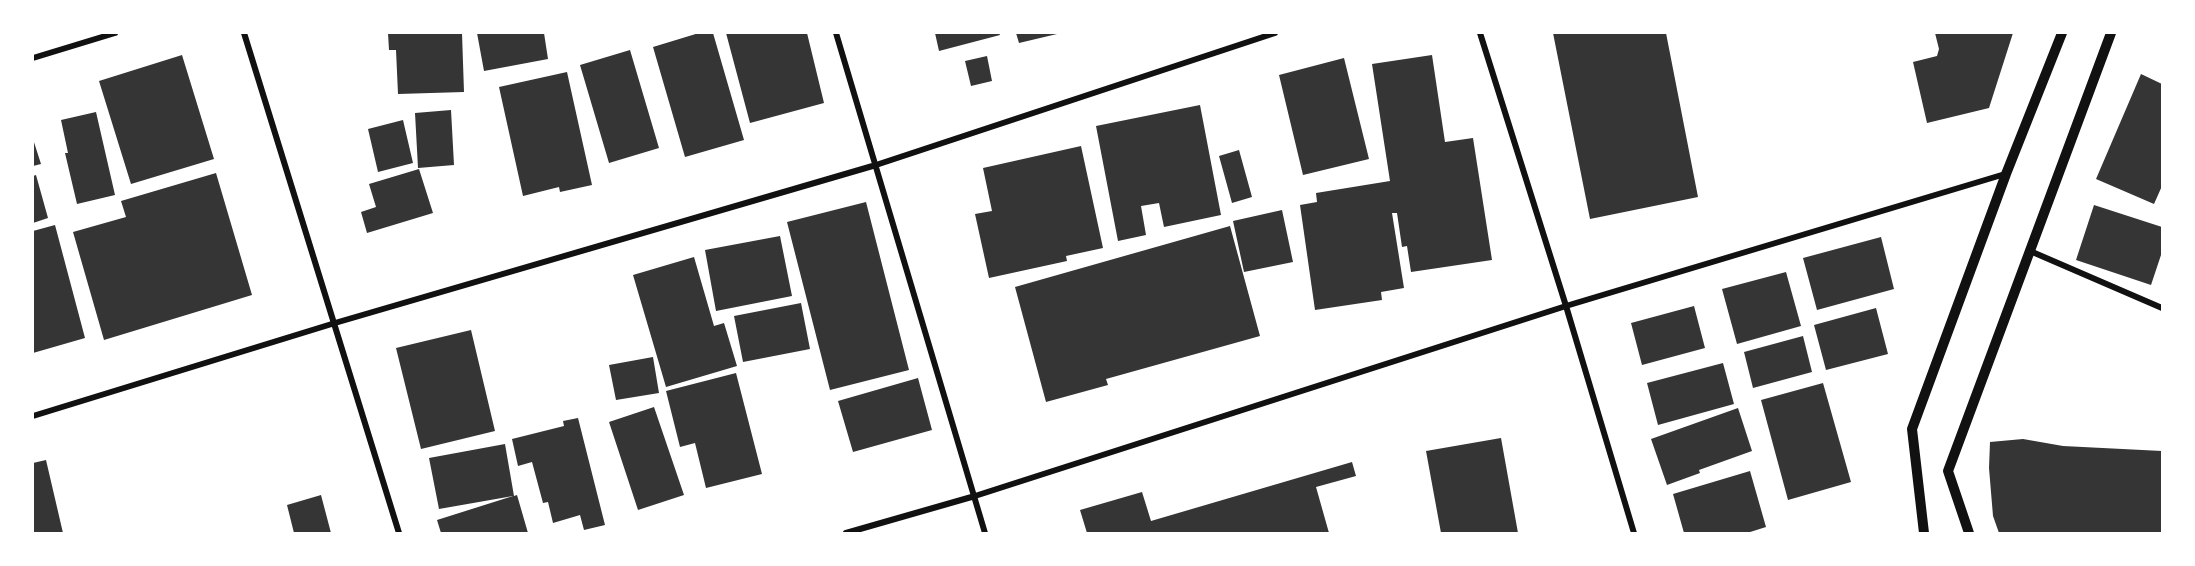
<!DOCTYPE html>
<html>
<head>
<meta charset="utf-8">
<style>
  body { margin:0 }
  #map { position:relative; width:2195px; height:566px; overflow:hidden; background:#fff; font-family:Barlow,sans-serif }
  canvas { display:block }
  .frame { position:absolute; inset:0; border:34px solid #fff; pointer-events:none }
</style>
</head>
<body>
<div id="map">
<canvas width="2195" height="566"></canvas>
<div class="frame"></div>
</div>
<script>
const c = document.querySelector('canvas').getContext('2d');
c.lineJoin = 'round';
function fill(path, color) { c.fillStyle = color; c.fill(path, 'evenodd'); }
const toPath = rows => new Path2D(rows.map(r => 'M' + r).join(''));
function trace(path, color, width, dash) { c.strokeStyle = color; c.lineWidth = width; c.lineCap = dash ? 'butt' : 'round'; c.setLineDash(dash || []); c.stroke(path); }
const building = toPath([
  [388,33,462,33,464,92,398,94,396,50,389,50],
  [477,33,544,33,548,59,484,71],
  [699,33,713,33,744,140,685,157,653,47],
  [726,33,807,33,824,103,750,123],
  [935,33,999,33,1000,35,939,51],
  [1016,33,1057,33,1057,34,1019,43],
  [1553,33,1666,33,1698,197,1590,219],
  [1935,33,2013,33,1989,108,1927,123,1913,62,1937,56,1939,49],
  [630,50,659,148,609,163,580,65],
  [182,55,214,159,131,184,99,81],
  [1432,55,1445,142,1473,138,1492,260,1411,272,1407,246,1402,247,1397,213,1392,213,1404,288,1381,292,1382,300,1315,310,1300,205,1317,202,1316,193,1390,181,1372,64],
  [987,56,992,81,971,86,965,61],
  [1344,58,1369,159,1303,175,1279,75],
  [567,72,592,185,560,192,559,187,523,196,499,87],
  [2141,74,2162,84,2162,186,2154,204,2096,179],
  [1200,105,1221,215,1164,227,1159,203,1141,206,1146,235,1118,241,1096,126],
  [451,110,454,165,418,168,415,113],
  [96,112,115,195,77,204,65,153,68,153,61,120],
  [403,120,413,163,378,172,368,129],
  [33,139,41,164,33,166],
  [1081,146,1103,248,1066,256,1067,261,989,278,975,214,992,211,983,168],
  [1239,150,1252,197,1232,203,1219,156],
  [419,169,433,213,367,233,361,212,376,207,369,184],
  [216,173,252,295,104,340,73,232,126,217,121,201],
  [36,175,48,218,33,223,33,176],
  [866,202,909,370,830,390,787,222],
  [2094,205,2162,227,2162,252,2151,285,2076,260],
  [1282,210,1293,262,1244,272,1233,221],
  [55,225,85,338,33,353,33,231],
  [1230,226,1260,336,1106,379,1108,385,1046,402,1015,287],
  [780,236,792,296,716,311,705,250],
  [1881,237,1894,289,1817,310,1803,258],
  [694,257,714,326,724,323,737,366,666,387,633,275],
  [1786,272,1801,326,1737,344,1722,289],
  [801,303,810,349,743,362,734,316],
  [1694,306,1705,348,1642,365,1631,323],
  [1876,308,1888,354,1826,370,1814,325],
  [471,330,495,431,421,449,396,348],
  [1803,336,1812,372,1753,388,1744,352],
  [653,357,659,393,616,400,609,365],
  [1723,363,1734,404,1658,425,1647,383],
  [736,373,762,474,706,488,695,443,680,447,666,391],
  [918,378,932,430,853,452,838,401],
  [1823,383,1851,482,1788,500,1761,400],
  [654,407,684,495,638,510,609,422],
  [1738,408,1752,451,1699,470,1700,473,1667,485,1651,439],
  [578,418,605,525,584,530,580,515,553,523,548,502,543,503,532,462,518,466,512,439,564,426,563,421],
  [1501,438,1518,533,1441,533,1426,451],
  [2023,439,2063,446,2162,451,2162,533,1999,533,1993,516,1989,468,1990,442],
  [505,444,514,496,517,495,528,533,441,533,437,520,513,496,439,509,429,458],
  [46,460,63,533,33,533,33,463],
  [1352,462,1356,476,1316,487,1329,533,1087,533,1080,510,1142,492,1151,521],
  [1750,471,1766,527,1747,533,1684,533,1673,494],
  [321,495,331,533,294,533,287,505]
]);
const minor = toPath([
  [244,33,399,533],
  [836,33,985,533],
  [1480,33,1566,306,1634,533],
  [33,58,115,33],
  [2030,251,2162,308],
  [33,416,335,323,876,165,1275,33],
  [846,533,975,496,1566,306,2005,174]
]);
const tertiary = toPath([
  [1924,533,1912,429,2006,174,2062,33],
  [1969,533,1948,471,2111,33]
]);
fill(building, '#353535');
trace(minor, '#111', 6);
trace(tertiary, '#111', 10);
</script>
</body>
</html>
